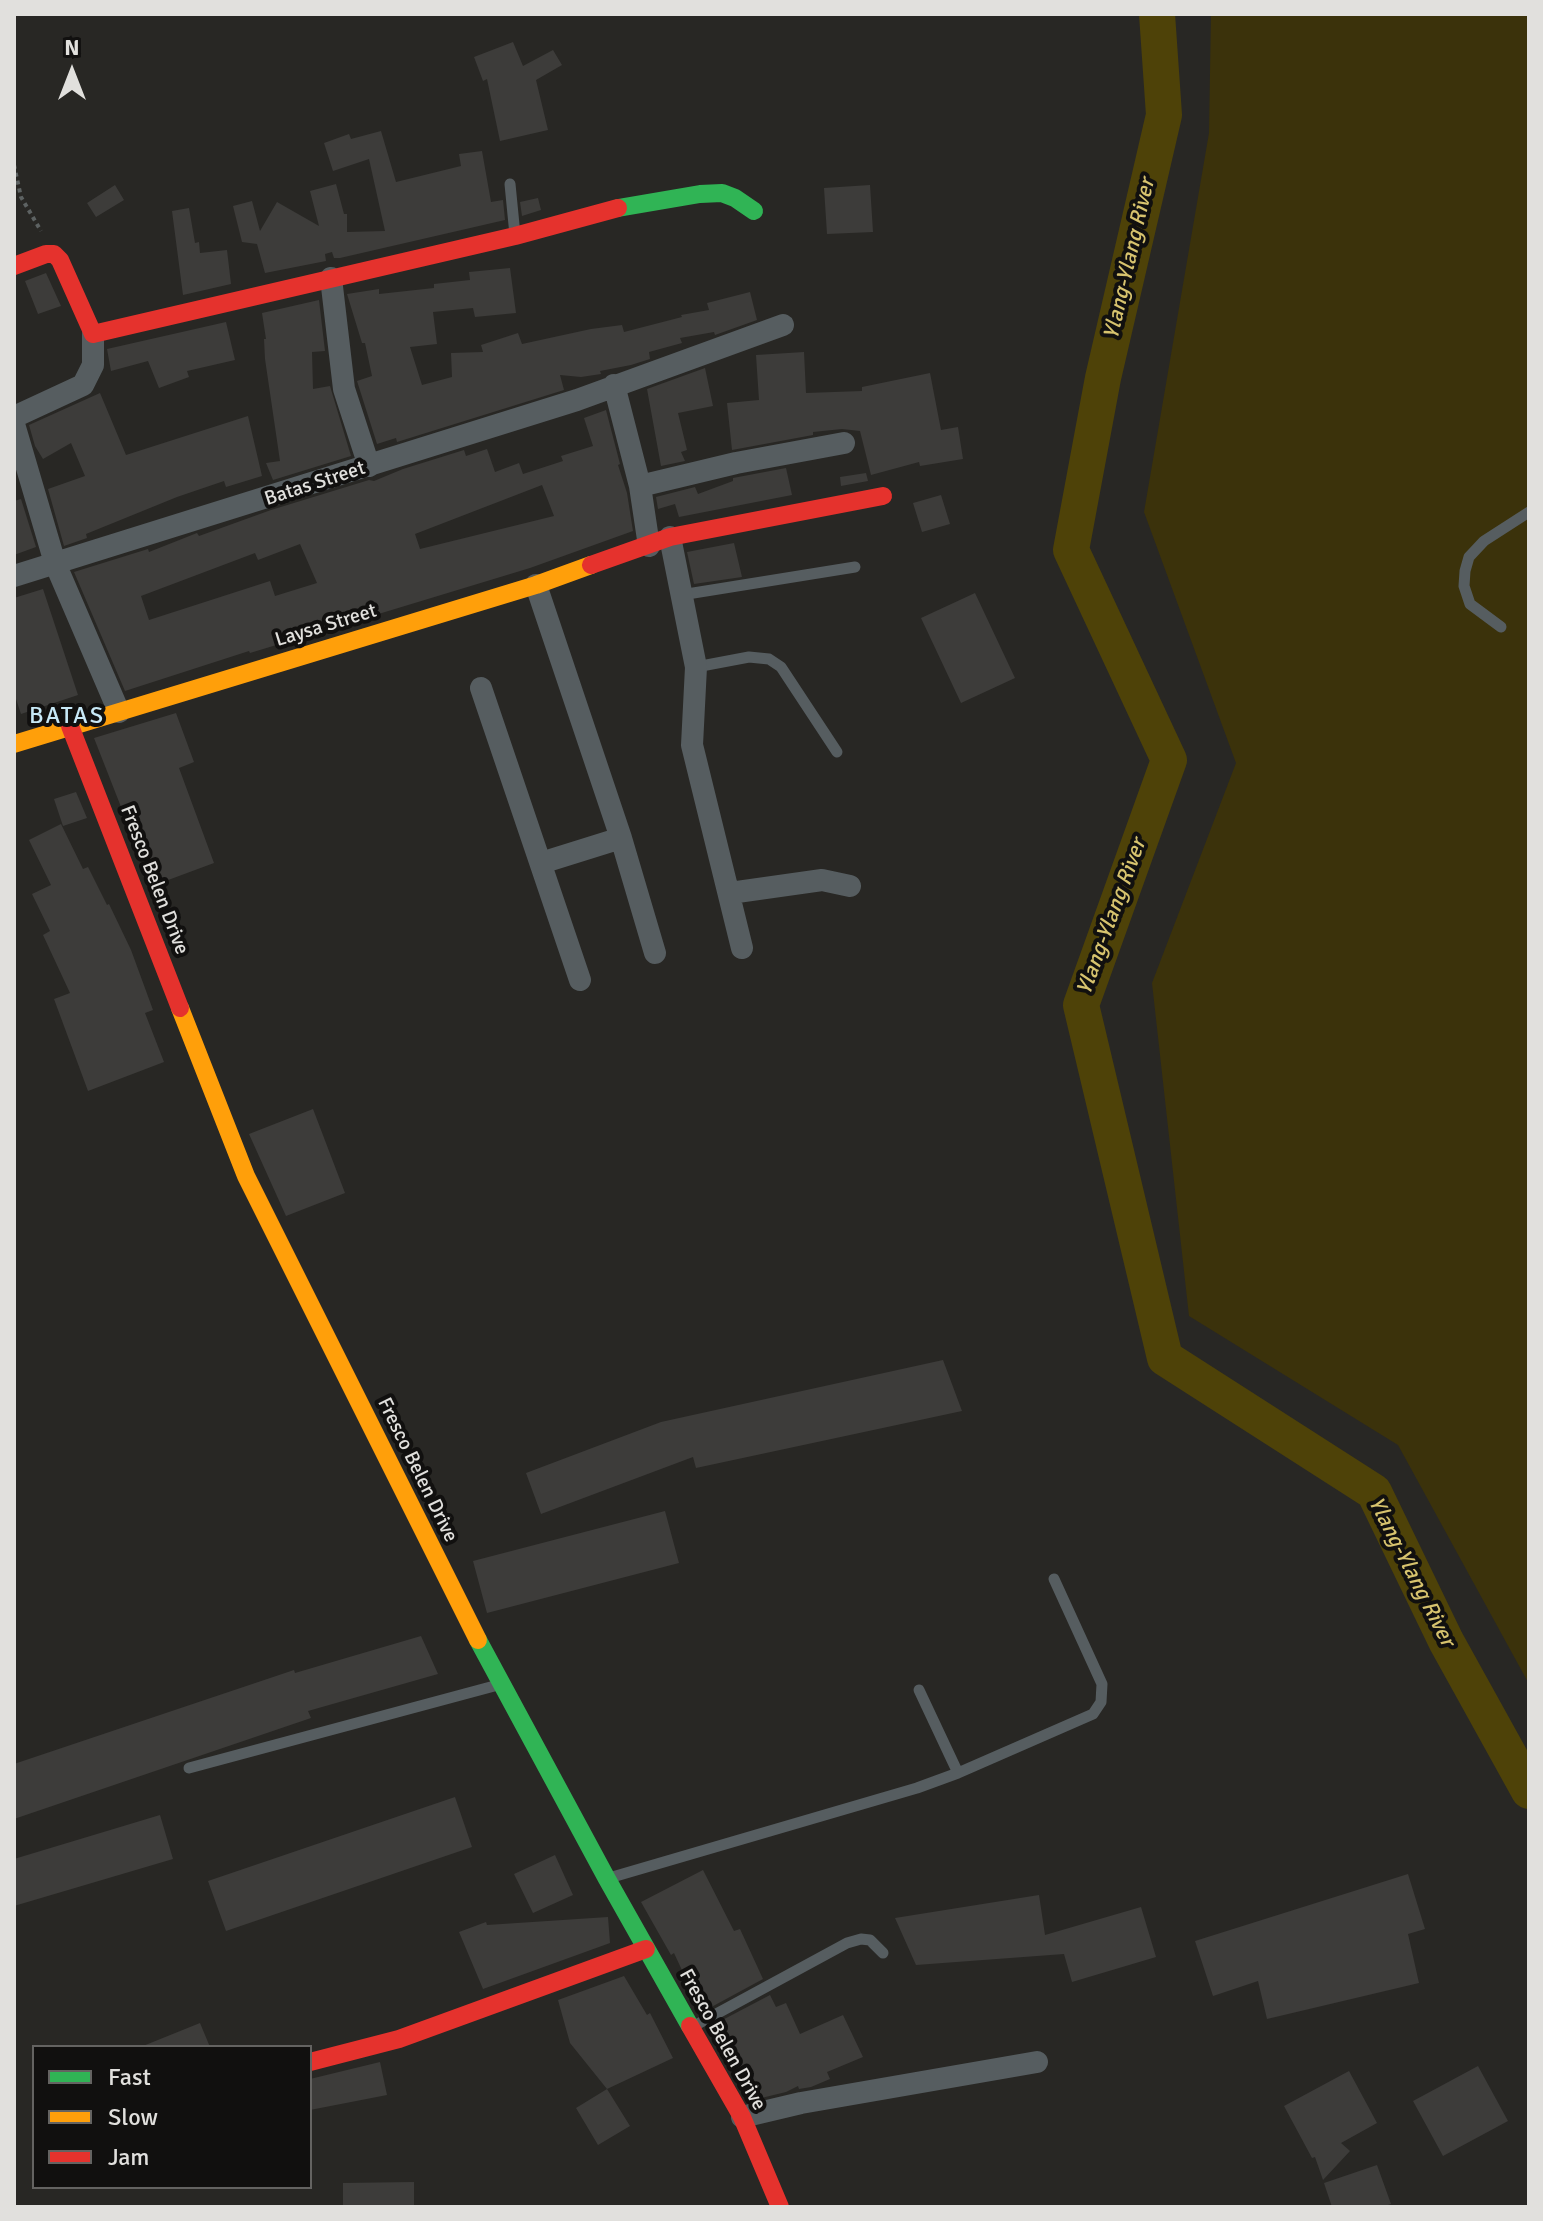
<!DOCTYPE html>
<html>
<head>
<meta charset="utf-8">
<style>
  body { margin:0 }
  #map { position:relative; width:1543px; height:2221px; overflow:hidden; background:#282724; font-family:Signika,sans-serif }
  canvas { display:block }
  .frame { position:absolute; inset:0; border:16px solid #e1e0dd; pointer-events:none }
  .legend { position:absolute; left:32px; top:2045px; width:280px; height:144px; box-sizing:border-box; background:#11100f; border:2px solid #646361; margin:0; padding:10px 14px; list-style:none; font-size:24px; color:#e1e0dd }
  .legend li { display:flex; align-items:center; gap:16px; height:40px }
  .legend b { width:40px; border:2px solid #646361 }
  .north { position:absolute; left:32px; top:32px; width:80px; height:80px; -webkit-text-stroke:6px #11100f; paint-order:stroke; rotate:0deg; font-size:22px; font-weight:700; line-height:32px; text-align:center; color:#e1e0dd }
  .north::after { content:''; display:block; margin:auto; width:28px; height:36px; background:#e1e0dd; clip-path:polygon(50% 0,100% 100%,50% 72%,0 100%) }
</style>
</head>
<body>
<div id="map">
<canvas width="1543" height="2221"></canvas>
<div class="frame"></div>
<ul class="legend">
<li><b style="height:10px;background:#30b455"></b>Fast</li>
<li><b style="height:10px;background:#ff9f0a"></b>Slow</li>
<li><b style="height:10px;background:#e5322d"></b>Jam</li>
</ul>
<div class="north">N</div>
</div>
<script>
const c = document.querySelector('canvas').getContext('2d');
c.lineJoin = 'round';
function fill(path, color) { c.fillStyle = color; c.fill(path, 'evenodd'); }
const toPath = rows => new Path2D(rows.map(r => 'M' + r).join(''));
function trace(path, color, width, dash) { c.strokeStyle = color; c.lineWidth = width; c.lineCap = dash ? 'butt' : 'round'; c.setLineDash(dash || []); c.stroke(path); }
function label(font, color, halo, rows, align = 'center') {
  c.font = font + ' Signika,sans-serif'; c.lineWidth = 8; c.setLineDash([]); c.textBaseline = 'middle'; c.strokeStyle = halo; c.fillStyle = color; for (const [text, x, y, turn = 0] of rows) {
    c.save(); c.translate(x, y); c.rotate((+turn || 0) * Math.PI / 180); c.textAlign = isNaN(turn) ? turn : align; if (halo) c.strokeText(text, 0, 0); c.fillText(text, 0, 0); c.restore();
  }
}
const green = toPath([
  [1211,14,1529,14,1529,1684,1398,1445,1189,1316,1152,983,1236,763,1144,512,1209,133]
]);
const river = toPath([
  [1157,14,1164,115,1103,378,1071,550,1169,760,1081,1005,1165,1358,1374,1492,1446,1641,1529,1791]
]);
const building = toPath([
  [513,42,523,66,553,50,562,65,536,80,548,130,500,141,487,79,483,81,474,57],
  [381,131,396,182,461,166,459,154,482,151,491,202,503,200,505,220,340,258,334,258,332,252,325,254,326,261,265,273,257,244,242,242,233,206,252,201,260,231,277,202,319,226,310,191,336,184,344,214,347,214,347,232,385,231,369,159,333,171,324,143,349,134,351,139],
  [115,185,124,200,96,217,87,203],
  [870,185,873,232,827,234,824,188],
  [538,198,541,210,522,216,520,202],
  [189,208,195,243,199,242,200,253,227,250,231,284,183,295,172,211],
  [510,268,516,313,475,317,473,308,433,312,437,344,410,347,422,385,452,377,451,353,483,352,481,345,518,333,522,344,591,329,622,325,624,332,682,317,681,315,709,310,707,303,750,292,757,320,715,335,714,332,680,338,682,343,649,352,650,359,631,365,600,371,601,374,581,377,560,375,564,390,397,442,396,438,377,444,357,381,372,376,365,343,362,343,347,294,379,289,379,294,434,288,434,284,470,280,469,272],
  [46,273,61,306,38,314,25,281],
  [319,300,325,351,312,352,313,389,330,386,351,456,273,480,266,463,280,461,265,359,264,339,266,339,262,313],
  [226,322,235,360,187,371,189,377,159,388,148,361,111,371,107,349],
  [804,352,806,393,862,391,862,387,930,373,941,430,958,427,963,459,920,466,919,462,871,475,860,431,842,429,813,432,813,435,732,450,727,403,759,400,756,355],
  [705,368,713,406,678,413,687,450,681,452,685,461,661,466,647,389],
  [100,393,126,455,248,416,262,476,226,487,224,481,177,497,86,534,87,538,64,546,48,489,85,476,71,443,43,459,35,446,29,425],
  [606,410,620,464,618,465,627,493,633,531,530,568,250,653,249,651,125,691,74,572,148,549,149,552,197,533,199,536,271,510,369,480,374,481,403,469,464,450,466,456,487,449,495,472,519,463,523,474,563,461,561,456,593,446,584,418],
  [542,485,554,516,420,549,415,534],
  [300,544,317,583,275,596,270,581,149,620,141,596,255,553,258,560],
  [786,468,792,495,679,517,675,504,658,509,656,497,695,487,698,494,733,481,733,478],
  [866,473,868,481,841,486,840,477],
  [941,495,950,524,922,532,913,503],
  [21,499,36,547,14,555,14,501],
  [734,543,742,577,694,584,687,552],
  [43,589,78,695,21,714,14,693,14,598],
  [975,593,1015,678,961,703,921,618],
  [176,713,194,762,179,768,214,863,152,886,94,738],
  [76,792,87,818,63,826,54,799],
  [61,824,83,869,88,867,107,905,109,904,131,950,153,1010,145,1013,164,1062,88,1091,54,999,70,993,43,935,50,931,32,894,51,885,29,840],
  [313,1109,345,1193,286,1216,249,1134],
  [943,1360,962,1411,696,1468,693,1457,541,1514,526,1473,661,1422],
  [665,1511,679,1563,487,1613,473,1561],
  [421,1636,438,1674,308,1711,311,1718,14,1819,14,1764,294,1670,295,1673],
  [455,1797,472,1847,226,1931,208,1881],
  [160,1815,173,1859,14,1906,14,1859],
  [555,1855,573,1895,533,1913,514,1874],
  [703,1870,734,1931,740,1929,763,1979,704,2011,693,1994,674,1953,671,1955,641,1902],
  [1408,1874,1425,1929,1408,1934,1419,1983,1267,2019,1258,1981,1213,1996,1195,1941],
  [1039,1895,1045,1935,1141,1907,1156,1957,1072,1982,1064,1954,916,1965,895,1918],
  [608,1917,610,1943,483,1989,459,1932,486,1922,487,1925],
  [624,1976,647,2015,650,2013,673,2058,607,2089,570,2043,558,2000],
  [770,1995,776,2007,786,2003,800,2034,843,2015,863,2057,827,2072,830,2079,811,2087,799,2089,798,2086,786,2092,753,2100,711,2026],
  [200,2023,210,2047,143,2047,143,2046],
  [380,2062,387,2095,310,2110,310,2079],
  [1478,2066,1508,2121,1443,2156,1413,2101],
  [1349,2071,1377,2123,1341,2143,1350,2151,1323,2180,1315,2157,1312,2158,1284,2106],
  [607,2089,630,2126,598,2145,576,2108],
  [1377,2165,1391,2204,1382,2207,1332,2207,1324,2183],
  [414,2182,414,2207,343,2207,343,2183]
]);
const path = toPath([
  [14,165,21,197,41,231]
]);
const lane = toPath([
  [510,184,515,235],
  [681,595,855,567],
  [1501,627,1470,604,1464,586,1465,571,1469,557,1484,541,1529,512],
  [696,667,749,657,769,659,781,667,837,752],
  [919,1690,958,1773],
  [189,1768,498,1685],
  [609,1878,917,1788,958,1773,1093,1714,1101,1702,1102,1684,1054,1579],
  [694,2026,847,1943,861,1939,870,1940,883,1953]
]);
const street = toPath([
  [331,278,344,389,369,466],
  [614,385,640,486,649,546],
  [14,417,83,385,93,365,93,334],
  [14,424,55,563,119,712],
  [640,486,736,463,844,443],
  [670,537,696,667,692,745,742,948],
  [14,576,577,400,783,325],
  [536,585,621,838,655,953],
  [481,688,580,980],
  [541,863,621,838],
  [730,893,822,880,850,886],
  [742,2117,801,2103,1037,2062]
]);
const fast = toPath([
  [618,208,700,194,722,193,735,198,754,211],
  [478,1640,607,1879,690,2026]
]);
const slow = toPath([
  [14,744,536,585,591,565],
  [180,1008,246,1176,478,1640]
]);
const jam = toPath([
  [14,266,46,254,54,254,60,260,93,334,515,236,618,208],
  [591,565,670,537,883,496],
  [70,726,180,1008],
  [690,2026,742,2117,780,2207],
  [310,2062,399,2039,646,1949]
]);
const streetNames = [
  ["Batas Street",315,484,-18],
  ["Laysa Street",326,626,-17],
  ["Fresco Belen Drive",154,880,69],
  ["Fresco Belen Drive",417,1470,64],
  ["Fresco Belen Drive",722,2040,61]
];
const waterNames = [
  ["Ylang-Ylang River",1130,259,-77],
  ["Ylang-Ylang River",1112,917,-70],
  ["Ylang-Ylang River",1411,1572,63]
];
const quarterNames = [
  ["BATAS",67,717]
];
fill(green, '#3b320b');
trace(river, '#4e4208', 36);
fill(building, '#3d3c3a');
trace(path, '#5d6262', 4, [4, 4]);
trace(lane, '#565d60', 11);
trace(street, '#565d60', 22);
trace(fast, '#30b455', 18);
trace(slow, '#ff9f0a', 18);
trace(jam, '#e5322d', 18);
label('20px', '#e1e0dd', '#11100f', streetNames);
label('italic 22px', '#d7c36e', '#11100f', waterNames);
c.letterSpacing = '2px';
label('24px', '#c8e9f7', '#11100f', quarterNames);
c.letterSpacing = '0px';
</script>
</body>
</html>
